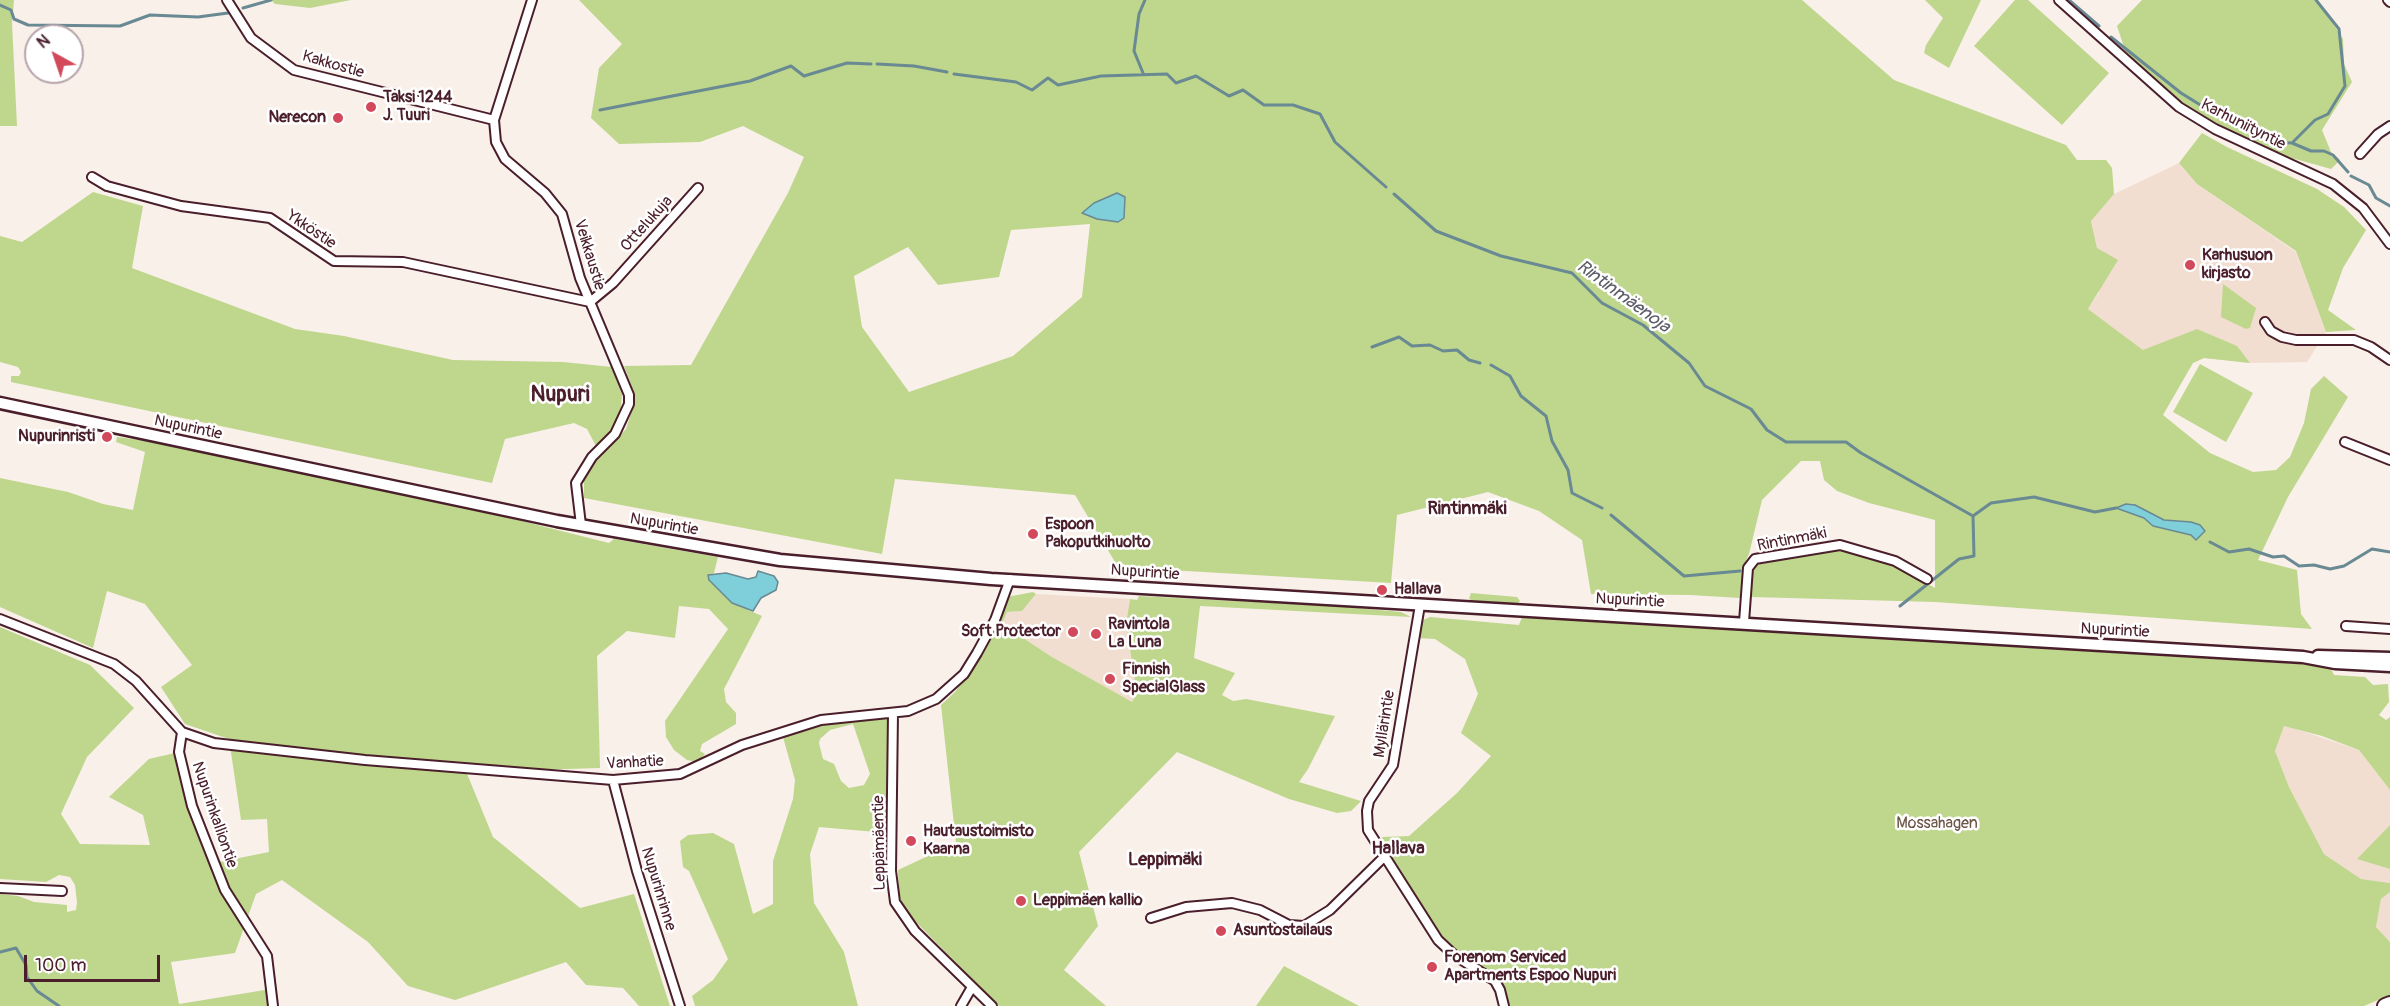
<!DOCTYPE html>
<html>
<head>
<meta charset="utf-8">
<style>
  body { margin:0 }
  #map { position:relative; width:2390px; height:1006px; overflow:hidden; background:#f9f0ea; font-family:Pangolin,sans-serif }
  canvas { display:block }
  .north { position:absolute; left:24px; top:24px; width:60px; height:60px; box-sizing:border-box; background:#fff; border:2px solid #b7a5aa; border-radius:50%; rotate:320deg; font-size:16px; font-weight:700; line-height:24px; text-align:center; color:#4a1f2b }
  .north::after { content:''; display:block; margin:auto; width:21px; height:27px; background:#d1495b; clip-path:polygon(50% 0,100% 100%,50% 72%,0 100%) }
  .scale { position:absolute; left:24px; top:955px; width:136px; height:27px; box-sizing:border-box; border:3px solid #4a1f2b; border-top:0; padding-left:8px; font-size:18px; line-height:21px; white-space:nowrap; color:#4a1f2b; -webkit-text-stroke:4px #fff; paint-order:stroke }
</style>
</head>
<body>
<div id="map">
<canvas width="2390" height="1006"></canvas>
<div class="north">N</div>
<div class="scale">100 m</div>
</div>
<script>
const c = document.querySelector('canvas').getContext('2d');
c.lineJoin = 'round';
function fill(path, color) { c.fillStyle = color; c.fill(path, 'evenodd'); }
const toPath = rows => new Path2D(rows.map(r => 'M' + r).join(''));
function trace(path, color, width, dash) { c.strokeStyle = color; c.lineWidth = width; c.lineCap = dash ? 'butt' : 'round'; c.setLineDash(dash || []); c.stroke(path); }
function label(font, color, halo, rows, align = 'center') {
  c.font = font + ' Pangolin,sans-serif'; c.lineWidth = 5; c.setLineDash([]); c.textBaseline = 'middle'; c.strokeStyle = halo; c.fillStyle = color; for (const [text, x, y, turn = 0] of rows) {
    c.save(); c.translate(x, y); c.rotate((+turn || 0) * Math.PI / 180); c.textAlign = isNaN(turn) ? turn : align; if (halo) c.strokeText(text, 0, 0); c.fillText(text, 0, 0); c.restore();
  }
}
const built = toPath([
  [2179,163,2197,184,2296,252,2326,332,2307,362,2250,363,2204,358,2193,363,2160,363,2088,309,2099,293,2097,248,2091,220,2114,194],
  [1036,594,1130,599,1126,624,1137,694,1132,703,1052,657,1002,624,1007,612,1022,611],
  [2284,725,2359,750,2390,790,2390,825,2358,859,2390,869,2390,883,2361,879,2324,854,2289,787,2275,751],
  [2390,892,2390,942,2376,927,2381,899]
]);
const green = toPath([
  [0,0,14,0,12,23,17,126,0,126],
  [271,0,351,0,310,8,275,4],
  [579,0,1802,0,1894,80,2066,145,2077,160,2106,160,2112,168,2114,194,2091,221,2097,248,2118,260,2088,309,2143,350,2197,329,2237,346,2250,363,2204,358,2193,363,2163,415,2210,453,2253,472,2276,470,2290,457,2304,423,2311,389,2324,376,2348,397,2288,497,2258,560,2297,570,2301,614,2312,629,1935,602,1751,597,1750,577,1755,565,1841,549,1896,565,1935,588,1935,520,1869,503,1837,491,1824,480,1820,461,1801,461,1762,500,1749,554,1743,567,1740,598,1690,595,1591,594,1582,540,1539,511,1488,492,1397,515,1391,583,1118,567,1075,495,895,479,882,554,584,498,584,479,597,460,626,429,633,407,634,392,624,366,691,365,788,193,804,157,743,126,700,142,619,144,591,118,599,68,622,44],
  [1090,224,1082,297,1013,356,909,392,862,327,854,276,908,247,938,285,999,277,1011,230],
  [1925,0,1981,0,1949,68,1924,53,1926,45,1943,18],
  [2015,0,2028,0,2109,73,2062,125,1974,46],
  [2142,0,2318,0,2343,39,2344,64,2352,82,2322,130,2331,152,2340,160,2331,169,2288,157,2193,113,2127,56,2117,26],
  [2202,133,2227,147,2317,189,2344,207,2366,230,2343,268,2328,310,2356,330,2326,332,2296,251,2197,184,2179,163],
  [93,192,143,206,132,268,295,329,344,336,453,360,563,362,612,367,622,394,620,418,614,428,596,446,587,429,574,423,505,439,492,483,11,382,11,376,19,376,21,372,18,367,0,362,0,236,22,242],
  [2223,284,2256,308,2250,328,2246,329,2221,317],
  [2200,364,2253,393,2226,442,2173,412],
  [117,437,177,445,454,504,609,543,614,539,718,557,714,573,709,575,748,610,762,616,724,689,726,702,736,713,736,724,702,744,700,751,705,754,698,762,687,760,674,750,666,737,665,721,728,629,709,609,679,606,675,638,627,631,597,656,600,768,532,770,463,764,493,837,580,908,634,894,670,1006,639,1006,623,988,586,985,566,962,455,1000,408,986,368,942,282,880,256,894,235,953,171,962,179,1004,271,989,273,1006,0,1006,0,894,18,896,34,902,67,905,67,912,76,910,77,902,75,885,70,877,59,875,46,882,0,879,0,627,90,665,134,708,87,757,61,814,80,844,150,845,143,815,109,797,149,759,179,752,184,777,214,863,269,852,267,819,241,820,229,739,185,724,161,687,192,665,145,604,107,591,93,648,0,607,0,478,68,492,103,504,133,510,145,452,116,442],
  [1033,592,1036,594,1022,611,1007,612,1002,624,1052,657,1132,702,1137,694,1126,624,1130,599,1137,600,1139,596,1335,606,1401,612,1411,617,1200,606,1194,658,1235,673,1222,695,1233,701,1246,699,1335,716,1308,769,1299,782,1361,801,1351,811,1337,813,1289,799,1177,752,1079,852,1098,926,1064,970,1106,1006,999,1006,907,913,899,895,898,870,956,843,941,705,955,692,983,652,1007,597],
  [1471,593,1517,597,1520,601,1517,604,1476,602,1469,599],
  [1430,617,1519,625,1522,617,2267,662,2330,666,2334,675,2365,677,2373,685,2388,684,2389,702,2379,715,2386,720,2390,717,2390,790,2359,750,2322,736,2284,726,2275,751,2289,787,2324,854,2361,879,2390,883,2390,892,2381,899,2376,927,2390,942,2390,995,2364,1006,1510,1006,1501,986,1440,938,1377,842,1383,837,1409,836,1457,793,1491,756,1461,733,1478,694,1465,659,1435,639,1417,638,1423,620],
  [876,716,887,718,890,723,887,833,819,827,810,854,814,903,844,952,858,1006,695,1006,692,996,713,980,728,959,689,871,683,867,680,841,688,835,713,833,734,844,753,914,773,904,773,861,793,799,795,780,783,737,832,722],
  [853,724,870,774,864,785,849,788,841,781,834,764,823,759,819,743,820,739,830,730],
  [2390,825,2390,869,2357,859],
  [1284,966,1359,1006,1256,1006]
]);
const water = toPath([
  [1117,193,1125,197,1124,218,1118,222,1097,219,1082,213,1094,203,1117,193],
  [2126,504,2135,505,2164,520,2191,522,2200,525,2205,531,2196,540,2191,535,2153,526,2144,518,2116,508,2126,504],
  [758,571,774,576,778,582,776,590,761,598,753,611,732,603,709,580,708,575,726,573,748,579,756,577,758,571]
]);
const stream = toPath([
  [2069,0,2099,26],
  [0,5,11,10,14,19,28,25,120,26,150,15,198,17,228,13],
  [243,8,271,0],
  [2111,37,2181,93,2231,124,2241,123,2249,127,2260,139],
  [877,64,914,66,947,72],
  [1143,73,1134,51,1139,14,1145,0],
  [954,74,1016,82,1032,90,1048,78,1058,85,1101,76,1167,74,1176,83,1196,76,1229,96,1243,90,1264,105,1293,105,1320,114,1335,142,1386,187],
  [600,110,750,81,791,66,804,76,847,63,871,64],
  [2270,142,2292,143,2311,151,2324,151,2333,155,2348,172],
  [2292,143,2315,120,2328,114,2345,86,2339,29,2316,0],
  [2351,176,2369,185,2376,198,2390,206],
  [1394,194,1436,231,1501,256,1572,273,1602,303,1643,325,1689,363,1705,386,1751,409,1767,430,1786,442,1846,442,1861,453,1973,516],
  [1372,347,1399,337,1412,346,1430,345,1443,351,1457,350,1469,360,1480,363],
  [1491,365,1510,376,1521,396,1546,416,1552,441,1568,470,1572,493,1602,508],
  [1611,515,1684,576,1740,571],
  [1973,516,1991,503,2034,497,2095,512,2116,508],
  [2210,542,2229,552,2249,549,2273,557,2284,556,2299,566,2314,565,2330,569,2344,566,2372,549,2390,552],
  [1900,606,1959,559,1974,556,1973,516],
  [0,952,16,948,26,965,27,977,37,991,59,1006]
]);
const minor = toPath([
  [227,0,251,38,294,70,494,120],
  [532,0,494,120,496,142,505,159,545,193,562,214,580,278,629,395,629,404,615,434,592,457,576,483,581,525],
  [2059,0,2179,107,2215,129,2333,184,2363,208,2390,244],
  [2388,0,2390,2],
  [2360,154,2378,134,2390,126],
  [92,177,107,186,181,206,270,218,334,261,403,262,590,302,613,283,698,188],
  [2265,322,2271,331,2282,337,2296,340,2354,340,2371,347,2390,360],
  [2345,442,2390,460],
  [1420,605,1393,765,1369,801,1367,811,1368,830,1438,940,1454,955,1495,981,1500,990,1504,1006],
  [0,619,114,664,136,681,182,732,179,752,192,806,225,890,267,956,273,1006],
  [1744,622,1748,568,1755,559,1840,545,1895,561,1927,579],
  [2346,626,2390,629],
  [893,713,891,871,895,902,915,931,992,1006],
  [182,732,214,743,365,760,613,780,680,774,742,745,821,720,908,711,936,699,964,674,977,653,995,620,1010,579],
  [613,780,637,871,680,1006],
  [0,888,62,891],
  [1151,918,1186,907,1232,903,1260,910,1289,925,1304,926,1330,910,1384,857],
  [961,1006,972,987]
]);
const secondary = toPath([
  [0,403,557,521,780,560,991,579,2303,657,2335,663,2390,666],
  [2318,656,2390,658]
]);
const motorway = toPath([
  [2385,1006,2390,1004]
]);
const markers = [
  [371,107,6,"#d1495b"],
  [338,118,6,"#d1495b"],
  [2190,265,6,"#d1495b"],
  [107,437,6,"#d1495b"],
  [1033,534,6,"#d1495b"],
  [1382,590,6,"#d1495b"],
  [1073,632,6,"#d1495b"],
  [1096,634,6,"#d1495b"],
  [1110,679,6,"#d1495b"],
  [911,841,6,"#d1495b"],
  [1021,901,6,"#d1495b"],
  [1221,931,6,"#d1495b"],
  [1432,967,6,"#d1495b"]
];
const streetNames = [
  ["Kakkostie",333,65,16],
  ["Karhuniityntie",2243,125,27],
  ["Ottelukuja",647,224,-48],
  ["Ykköstie",311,230,34],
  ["Veikkaustie",589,255,73],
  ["Nupurintie",188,428,12],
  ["Nupurintie",664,525,10],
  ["Rintinmäki",1792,540,-11],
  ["Nupurintie",1145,573,4],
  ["Nupurintie",1630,601,3],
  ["Nupurintie",2115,631,3],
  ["Myllärintie",1385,724,-81],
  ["Vanhatie",635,763,-3],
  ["Nupurinkalliontie",214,815,71],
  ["Leppämäentie",880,843,-91],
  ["Nupurinrinne",658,889,73]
];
const poiNames = [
  ["Taksi 1244",383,98],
  ["J. Tuuri",383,116],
  ["Nerecon",326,118,"right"],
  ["Karhusuon",2202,256],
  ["kirjasto",2202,274],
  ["Nupurinristi",95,437,"right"],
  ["Espoon",1045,525],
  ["Pakoputkihuolto",1045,543],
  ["Hallava",1394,590],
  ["Ravintola",1108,625],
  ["La Luna",1108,643],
  ["Soft Protector",1061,632,"right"],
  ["Finnish",1122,670],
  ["SpecialGlass",1122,688],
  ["Hautaustoimisto",923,832],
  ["Kaarna",923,850],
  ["Leppimäen kallio",1033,901],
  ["Asuntostailaus",1233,931],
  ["Forenom Serviced",1444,958],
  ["Apartments Espoo Nupuri",1444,976]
];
const parkNames = [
  ["Mossahagen",1937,824]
];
const waterNames = [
  ["Rintinmäenoja",1623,297,36]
];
const neighbourhoodNames = [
  ["Rintinmäki",1467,509],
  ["Hallava",1398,849],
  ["Leppimäki",1165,860]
];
const districtNames = [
  ["Nupuri",560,395]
];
fill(built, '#f2ded0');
fill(green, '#bfd68d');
fill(water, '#7ecfd9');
trace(water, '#698993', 1.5);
trace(stream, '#698993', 3);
trace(minor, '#4a1f2b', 12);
trace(secondary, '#4a1f2b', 15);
trace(motorway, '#4a1f2b', 18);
trace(minor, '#fff', 8);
trace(secondary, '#fff', 10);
trace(motorway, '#fff', 14);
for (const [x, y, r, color] of markers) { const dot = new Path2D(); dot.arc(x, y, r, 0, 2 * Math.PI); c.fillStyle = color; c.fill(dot); trace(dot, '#fff', 2); }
label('16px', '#4a1f2b', '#fff', streetNames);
label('bold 16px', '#4a1f2b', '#fff', poiNames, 'left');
label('16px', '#6d5648', '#fff', parkNames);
label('italic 18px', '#5c5d68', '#fff', waterNames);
label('bold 18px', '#4a1f2b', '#fff', neighbourhoodNames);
label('bold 22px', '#4a1f2b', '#fff', districtNames);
</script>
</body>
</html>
